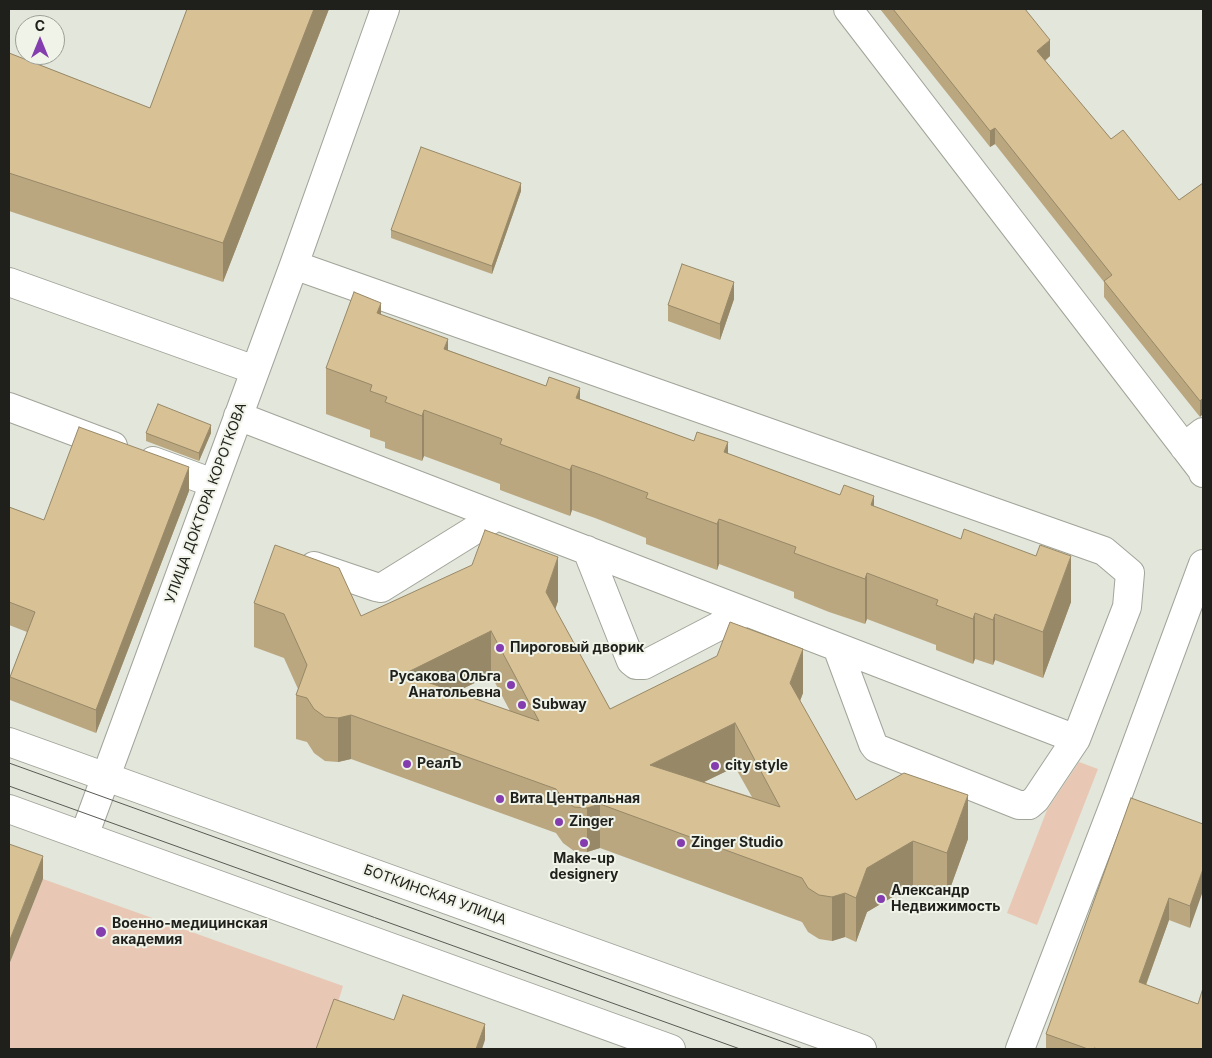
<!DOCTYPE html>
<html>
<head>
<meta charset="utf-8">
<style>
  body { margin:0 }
  #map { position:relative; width:1212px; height:1058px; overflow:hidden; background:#e3e6da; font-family:Inter,sans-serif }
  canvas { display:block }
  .frame { position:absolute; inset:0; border:10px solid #1f201c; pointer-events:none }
  .north { position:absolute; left:15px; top:15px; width:50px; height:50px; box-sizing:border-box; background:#f0f3e7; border:1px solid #9c9f96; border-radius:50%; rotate:0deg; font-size:14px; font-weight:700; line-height:20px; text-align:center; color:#1f201c }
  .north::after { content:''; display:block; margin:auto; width:18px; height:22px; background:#843daf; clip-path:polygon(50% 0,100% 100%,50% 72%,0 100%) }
</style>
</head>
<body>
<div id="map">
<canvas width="1212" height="1058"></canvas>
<div class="frame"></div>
<div class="north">С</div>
</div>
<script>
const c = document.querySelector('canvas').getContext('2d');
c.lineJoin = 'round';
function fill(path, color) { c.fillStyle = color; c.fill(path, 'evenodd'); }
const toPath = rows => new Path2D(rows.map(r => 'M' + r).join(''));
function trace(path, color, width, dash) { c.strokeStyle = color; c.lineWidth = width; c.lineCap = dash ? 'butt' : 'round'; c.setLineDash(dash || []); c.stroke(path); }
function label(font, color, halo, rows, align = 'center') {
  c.font = font + ' Inter,sans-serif'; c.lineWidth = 4; c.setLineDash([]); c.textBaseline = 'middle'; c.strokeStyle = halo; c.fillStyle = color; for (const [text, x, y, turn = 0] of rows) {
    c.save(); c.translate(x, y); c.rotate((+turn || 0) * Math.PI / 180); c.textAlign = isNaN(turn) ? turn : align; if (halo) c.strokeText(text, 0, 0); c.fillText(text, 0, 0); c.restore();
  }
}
const green = toPath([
  [1079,762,1098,769,1037,925,1007,913,1047,810],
  [43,879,343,986,334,1015,322,1049,9,1049,9,965]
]);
const minor = toPath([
  [848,9,1202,470,1203,473],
  [9,282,255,370],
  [9,407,113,446],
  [238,416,1076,739,1127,607,1130,573,1104,551,294,265],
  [1184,447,1203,432],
  [153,461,213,483],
  [587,550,631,661,636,665,644,665,746,612],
  [314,566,376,587,381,588,497,516],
  [837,647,873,744,876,748,1019,805,1029,805,1036,799,1076,739],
  [84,836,294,265,385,9],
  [1020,1049,1117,797,1203,564]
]);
const major = toPath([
  [9,742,862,1049],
  [9,809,671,1049]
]);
const tram = toPath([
  [9,763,803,1049],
  [9,786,740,1049]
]);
const wall = toPath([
  [187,9,329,9,223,282,9,211,9,53,150,108],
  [880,9,1025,9,1050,56,1045,61,1111,139,1179,200,1203,183,1200,417,1104,297,1104,282,995,144,990,147],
  [521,191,492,274,391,238,391,230],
  [734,299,720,340,668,321,668,305],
  [381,315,448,350,840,495,874,507,1071,602,1043,678,995,660,993,665,975,659,973,664,936,650,936,645,867,619,865,624,829,612,794,598,794,592,719,564,717,570,646,544,646,538,595,518,572,510,570,516,500,490,500,484,424,456,422,461,385,448,385,442,370,437,370,430,326,414,326,368],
  [146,433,211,433,199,461,146,441],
  [189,491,96,733,10,700,10,677,27,632,9,625,9,507,44,520],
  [558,601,555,610,610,709,803,693,800,701,856,800,968,839,947,897,913,885,867,912,856,942,845,937,832,941,819,939,808,932,802,922,600,848,587,852,574,851,563,843,556,833,351,759,338,762,325,761,314,753,307,742,296,739,296,695,298,689,284,658,254,647,254,603,361,616],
  [491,675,510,711,456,692],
  [735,767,752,797,704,782],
  [1203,824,1190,928,1169,920,1146,985,1198,1004,1203,1049,1046,1049,1046,1034]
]);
const shadedWall = toPath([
  [314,9,329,9,223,282,223,243],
  [1050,40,1050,56,1037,67,1037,51],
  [995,128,995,144,990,147,990,131],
  [521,183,521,191,492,274,492,266],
  [734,282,734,299,720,340,720,324],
  [381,303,381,348,377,313],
  [448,339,448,385,444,349],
  [580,388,580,434,576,398],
  [1203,398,1203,414,1200,417,1200,401],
  [424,410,424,456,422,461,422,416],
  [211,425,211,433,199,461,199,453],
  [728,442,728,488,724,452],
  [572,465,572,510,570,516,570,470],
  [189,467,189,491,96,733,96,710],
  [874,496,874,542,871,505],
  [719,519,719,564,717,570,717,524],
  [1071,556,1071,602,1043,678,1043,632],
  [558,557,558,601,546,636,546,592],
  [867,573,867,619,865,624,865,579],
  [975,613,975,659,973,664,973,619],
  [995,614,995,660,993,665,993,620],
  [491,631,491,675,404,717,404,674],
  [803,649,803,693,790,727,790,683],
  [351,715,351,759,338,762,338,718],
  [735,723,735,767,650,808,650,765],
  [968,795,968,839,947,897,947,853],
  [600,804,600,848,587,852,587,808],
  [913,841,913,885,867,912,856,942,856,898,867,868],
  [43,856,43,879,9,965,9,942],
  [1203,869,1203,891,1190,928,1190,906],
  [845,893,845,937,832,941,832,897],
  [1169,898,1169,920,1139,1004,1139,982],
  [485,1024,485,1040,482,1049,476,1049]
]);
const building = toPath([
  [187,9,314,9,223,243,9,173,9,53,150,108,187,9],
  [893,9,1025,9,1050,40,1037,51,1111,139,1123,130,1179,200,1203,183,1203,398,1200,401,1104,281,1112,275,995,128,990,131,893,9],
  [421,147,521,183,492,266,391,230,421,147],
  [682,264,734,282,720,324,668,305,682,264],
  [354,292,381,303,377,313,448,339,444,349,546,386,549,377,580,388,576,398,694,441,697,432,728,442,724,452,840,495,844,485,874,496,871,505,961,539,964,529,1036,556,1040,545,1071,556,1043,632,995,614,993,620,975,613,973,619,936,605,938,600,867,573,865,579,829,566,794,553,796,547,719,519,717,524,646,498,648,493,595,473,572,465,570,470,500,444,502,439,424,410,422,416,385,402,387,397,370,391,372,385,326,368,354,292],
  [158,404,211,425,199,453,146,433,158,404],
  [79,427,189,467,96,710,10,677,35,612,9,602,9,507,44,520,79,427],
  [485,530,558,557,546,592,610,709,717,656,730,622,803,649,790,683,856,800,904,773,968,795,947,853,913,841,867,868,856,898,845,893,832,897,819,895,808,888,802,878,600,804,587,808,574,807,563,799,556,789,351,715,338,718,325,717,314,709,307,698,296,695,307,665,284,614,254,603,275,545,339,568,361,616,472,565,485,530],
  [491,631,539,721,404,674,491,631],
  [735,723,780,807,650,765,735,723],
  [1131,798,1203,824,1203,869,1190,906,1169,898,1139,982,1198,1004,1203,988,1203,1049,1098,1049,1094,1048,1093,1049,1088,1049,1046,1034,1131,798],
  [9,844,43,856,9,942,9,844],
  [403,995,485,1024,476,1049,316,1049,334,999,394,1020,403,995]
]);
const markers = [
  [500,648,5,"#843daf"],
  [511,685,5,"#843daf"],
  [522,705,5,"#843daf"],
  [407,764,5,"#843daf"],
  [715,766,5,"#843daf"],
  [500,799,5,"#843daf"],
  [559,822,5,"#843daf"],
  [584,843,5,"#843daf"],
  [681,843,5,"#843daf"],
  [881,899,5,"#843daf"],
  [101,932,6,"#843daf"]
];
const streetNames = [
  ["УЛИЦА ДОКТОРА КОРОТКОВА",206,503,-70],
  ["БОТКИНСКАЯ УЛИЦА",435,895,20]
];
const poiNames = [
  ["Пироговый дворик",510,648],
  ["Русакова Ольга",501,677,"right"],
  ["Анатольевна",501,693,"right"],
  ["Subway",532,705],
  ["РеалЪ",417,764],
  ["city style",725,766],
  ["Вита Центральная",510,799],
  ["Zinger",569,822],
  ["Zinger Studio",691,843],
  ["Make-up",584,859,"center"],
  ["designery",584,875,"center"],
  ["Александр",891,891],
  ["Недвижимость",891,907],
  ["Военно-медицинская",112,924],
  ["академия",112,940]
];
fill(green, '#e8c8b5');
trace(minor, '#a1a499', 30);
trace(major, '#a1a499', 30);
trace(minor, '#fff', 28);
trace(major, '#fff', 28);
trace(tram, '#585a54', 1);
fill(wall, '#baa780');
fill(shadedWall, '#978868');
fill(building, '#d8c295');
trace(building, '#978868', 1);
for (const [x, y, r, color] of markers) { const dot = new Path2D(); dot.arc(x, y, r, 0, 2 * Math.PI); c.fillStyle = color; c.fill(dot); trace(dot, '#f0f3e7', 2); }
label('14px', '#1f201c', '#f0f3e7', streetNames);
label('bold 14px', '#1f201c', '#f0f3e7', poiNames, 'left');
</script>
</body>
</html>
